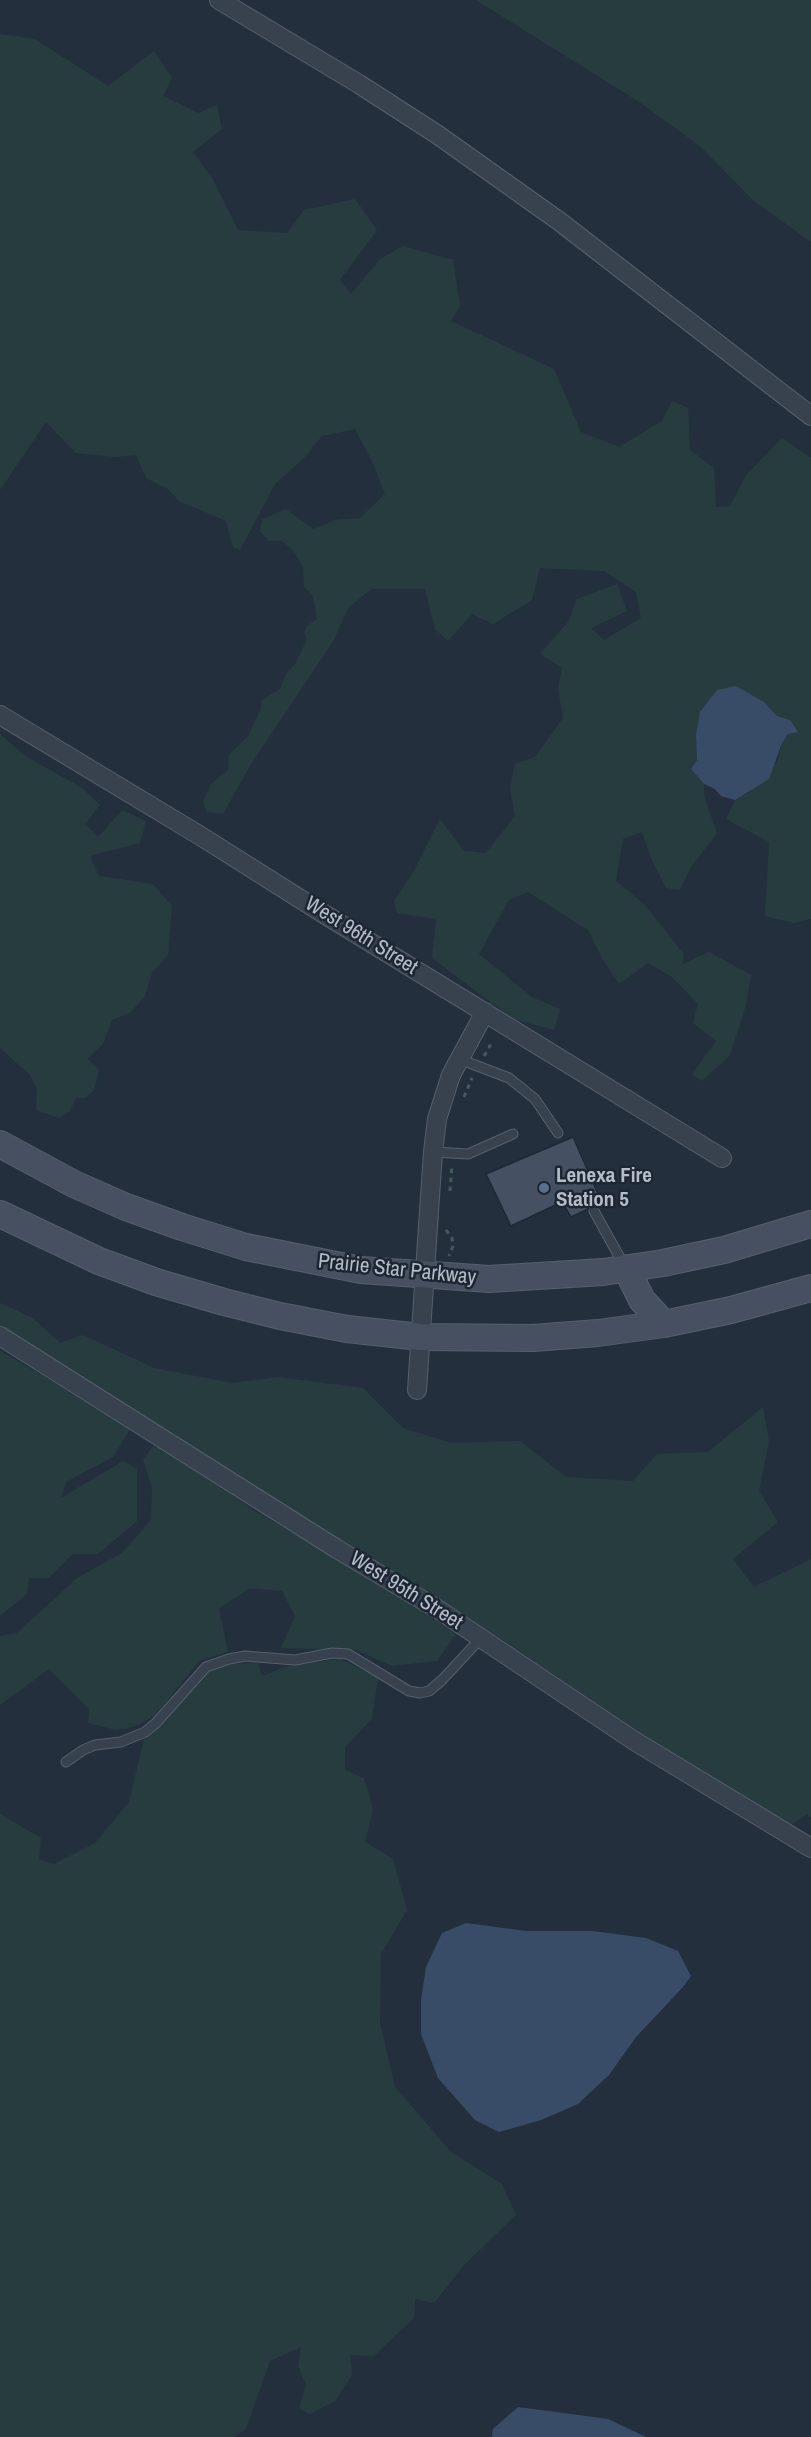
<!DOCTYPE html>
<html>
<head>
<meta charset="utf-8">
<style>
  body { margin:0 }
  canvas { display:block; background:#242f3e }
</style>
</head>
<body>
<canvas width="811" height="2437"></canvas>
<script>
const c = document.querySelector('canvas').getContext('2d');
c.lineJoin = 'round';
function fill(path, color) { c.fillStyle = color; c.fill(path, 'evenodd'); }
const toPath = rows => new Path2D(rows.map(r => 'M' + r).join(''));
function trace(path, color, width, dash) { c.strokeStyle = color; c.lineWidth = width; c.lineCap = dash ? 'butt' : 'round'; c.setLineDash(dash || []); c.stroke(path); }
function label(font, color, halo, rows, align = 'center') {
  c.font = font + ' "Archivo Narrow",sans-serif'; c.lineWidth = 5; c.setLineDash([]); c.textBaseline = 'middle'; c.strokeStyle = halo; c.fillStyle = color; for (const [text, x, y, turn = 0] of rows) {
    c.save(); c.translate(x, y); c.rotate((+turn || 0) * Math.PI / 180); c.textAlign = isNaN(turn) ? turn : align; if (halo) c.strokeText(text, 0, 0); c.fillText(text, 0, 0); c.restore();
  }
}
const green = toPath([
  [476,0,811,0,811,242,754,201,701,147,641,103],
  [0,34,35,39,108,86,154,51,172,78,163,96,198,113,217,105,222,129,193,152,212,178,238,230,287,233,304,210,355,199,377,230,340,280,351,294,380,259,403,246,453,260,460,306,451,321,554,369,581,432,619,447,662,421,672,401,688,408,690,450,714,468,716,507,730,506,746,475,782,438,811,458,811,919,794,923,765,916,769,842,726,819,735,800,749,792,777,762,782,743,788,734,790,720,777,716,764,702,696,735,697,760,691,769,704,784,704,796,717,833,691,867,680,890,666,888,651,858,642,832,623,839,616,881,644,904,683,953,683,964,709,952,751,975,746,1005,730,1055,702,1081,692,1074,716,1041,693,1023,698,1004,672,977,648,963,619,984,602,958,588,930,528,892,509,900,479,954,532,997,560,1009,554,1030,513,1019,432,958,436,919,397,913,394,901,414,871,440,819,464,851,486,853,515,816,510,789,515,764,535,757,563,718,558,689,562,668,540,654,568,622,577,599,617,584,627,611,591,628,604,640,641,618,636,592,604,571,540,568,532,600,493,624,472,614,448,641,435,629,425,589,371,589,348,608,334,640,251,764,223,814,207,812,203,802,211,784,228,770,229,755,248,736,261,709,261,701,280,689,286,674,295,664,307,639,304,632,307,626,317,619,313,596,304,587,303,567,293,550,282,541,269,541,260,531,262,519,286,509,313,529,335,520,360,518,385,494,373,463,355,429,322,436,305,457,275,484,240,550,233,547,226,521,179,501,168,489,146,478,136,455,115,457,76,453,46,422,0,490],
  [0,734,25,756,82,788,100,805,85,824,98,837,122,810,146,821,140,843,90,856,99,876,153,884,172,906,168,955,152,973,145,996,131,1012,112,1020,103,1044,87,1059,99,1070,94,1090,86,1098,76,1098,70,1111,59,1118,36,1110,37,1089,30,1075,0,1048],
  [0,1303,33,1318,60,1343,83,1335,154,1368,233,1383,278,1377,363,1388,403,1428,451,1443,520,1441,566,1477,633,1481,657,1454,708,1452,763,1407,769,1441,759,1491,778,1522,733,1559,754,1587,811,1559,811,1818,807,1814,790,1826,658,1745,503,1640,395,1577,235,1476,165,1428,136,1417,0,1331],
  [0,1351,132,1426,113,1457,66,1482,61,1498,123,1461,137,1469,137,1521,98,1554,73,1554,49,1578,29,1578,27,1594,0,1616],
  [153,1446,175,1454,255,1511,385,1587,456,1634,437,1661,392,1666,356,1650,281,1648,295,1616,282,1591,250,1588,219,1608,228,1652,199,1661,156,1715,136,1726,116,1730,88,1723,89,1709,49,1669,0,1705,0,1636,17,1633,77,1578,122,1553,151,1520,152,1487,143,1460],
  [340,1659,378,1678,372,1719,345,1747,345,1770,364,1778,373,1809,365,1842,393,1859,407,1910,381,1954,380,2023,395,2087,451,2152,502,2184,516,2215,464,2265,434,2303,415,2299,414,2318,374,2356,350,2355,352,2375,335,2401,309,2414,299,2408,306,2384,298,2367,301,2347,270,2361,246,2429,234,2437,0,2437,0,1814,41,1838,39,1860,54,1864,95,1843,129,1802,144,1739,166,1721,190,1681,218,1664,258,1663,262,1676,291,1665]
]);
const water = toPath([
  [736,686,764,702,777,716,790,720,798,732,788,734,782,743,769,779,735,800,721,796,715,789,704,784,691,769,697,760,696,735,700,712,717,690],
  [466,1923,526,1931,592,1931,646,1938,678,1951,691,1976,683,1987,636,2037,609,2075,578,2104,541,2120,499,2132,475,2120,438,2078,421,2034,421,2000,426,1967,442,1933],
  [518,2407,608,2419,646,2437,492,2437,493,2429]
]);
const building = toPath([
  [573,1137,602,1203,591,1205,588,1209,571,1217,562,1202,511,1226,486,1174,573,1137]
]);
const path = toPath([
  [484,1056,490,1046,489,1044],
  [464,1097,472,1078],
  [450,1191,452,1165],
  [446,1230,452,1238,453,1246,449,1256]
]);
const lane = toPath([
  [459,1059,509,1078,535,1099,558,1133],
  [433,1152,468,1154,513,1134],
  [594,1211,625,1267],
  [66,1762,83,1750,95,1745,121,1742,145,1732,156,1723,206,1667,229,1659,245,1656,295,1660,332,1653,348,1654,409,1691,420,1693,429,1691,442,1680,481,1638]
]);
const street = toPath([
  [219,0,359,84,438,135,559,221,811,416],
  [0,715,199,835,324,914,722,1158],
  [0,1336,337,1549,439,1610,633,1740,811,1848],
  [417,1390,433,1152,437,1119,451,1075,485,1012]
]);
const secondary = toPath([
  [0,1144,74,1184,126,1207,182,1227,246,1247,361,1270,489,1279,603,1272,663,1263,724,1250,811,1224],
  [0,1214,99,1261,156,1282,224,1302,280,1316,347,1329,420,1337,533,1338,598,1333,664,1324,731,1310,811,1288],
  [626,1268,642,1300,664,1324]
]);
const markers = [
  [544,1188,6,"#5c6f8a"]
];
const streetNames = [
  ["West 96th Street",361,936,32],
  ["Prairie Star Parkway",397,1270,6],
  ["West 95th Street",406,1591,32]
];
const poiNames = [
  ["Lenexa Fire",556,1176],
  ["Station 5",556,1200]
];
fill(green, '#263c3f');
fill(water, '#394c67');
fill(building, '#455162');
trace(building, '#1f2835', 1.5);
trace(lane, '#565f6c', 11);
trace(street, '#565f6c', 20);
trace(secondary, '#565f6c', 28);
trace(path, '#44595c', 3, [4.5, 4.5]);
trace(lane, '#38414e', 9);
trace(street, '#38414e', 18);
trace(secondary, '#465061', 26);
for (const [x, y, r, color] of markers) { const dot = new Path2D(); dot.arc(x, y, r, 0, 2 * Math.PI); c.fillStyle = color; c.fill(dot); trace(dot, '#1d2633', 2); }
label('21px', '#b4bcc9', '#1d2633', streetNames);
label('bold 21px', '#b4bcc9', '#1d2633', poiNames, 'left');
</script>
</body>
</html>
